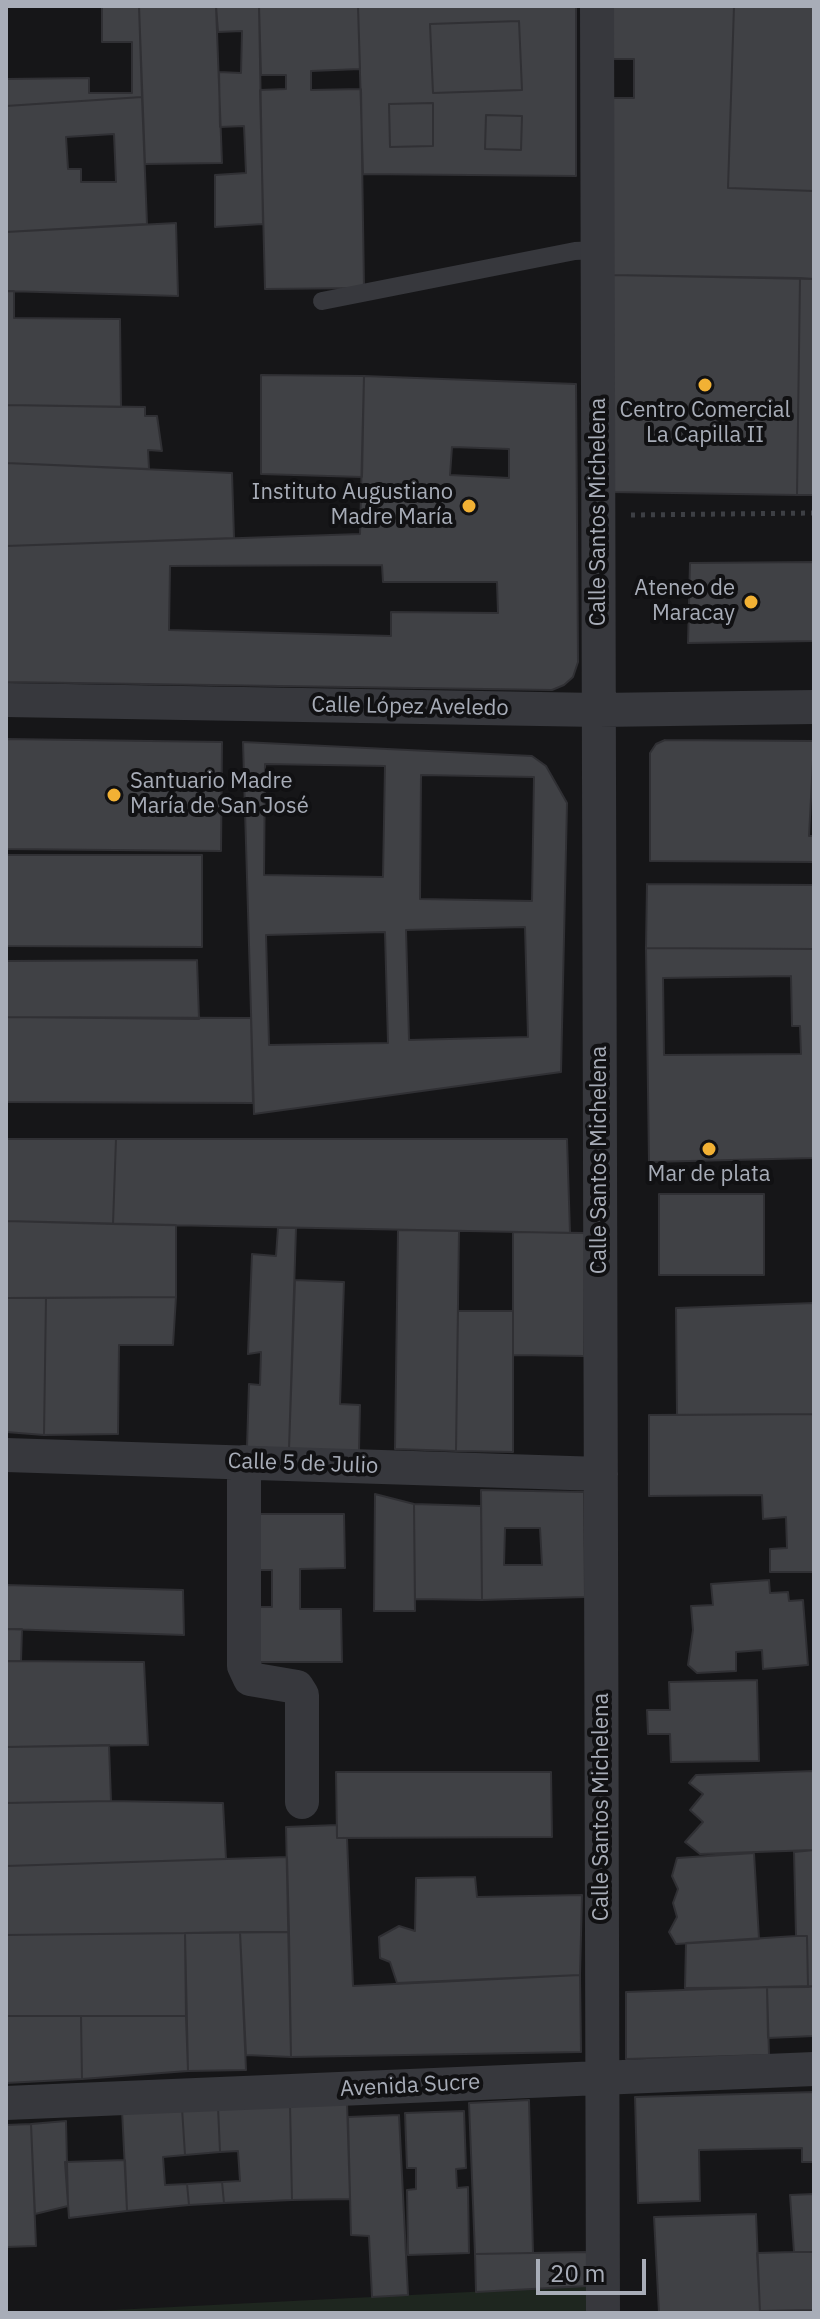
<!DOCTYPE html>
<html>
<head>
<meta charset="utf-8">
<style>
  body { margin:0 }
  #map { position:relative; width:820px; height:2319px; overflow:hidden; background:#161618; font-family:"IBM Plex Sans",sans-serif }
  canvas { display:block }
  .frame { position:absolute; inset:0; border:8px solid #a8adb8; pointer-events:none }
  .scale { position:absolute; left:536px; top:2259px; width:110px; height:36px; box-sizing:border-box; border:4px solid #a8adb8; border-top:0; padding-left:10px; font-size:24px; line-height:28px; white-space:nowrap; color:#a8adb8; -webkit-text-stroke:6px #111113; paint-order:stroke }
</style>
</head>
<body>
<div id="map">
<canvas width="820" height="2319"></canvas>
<div class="frame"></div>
<div class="scale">20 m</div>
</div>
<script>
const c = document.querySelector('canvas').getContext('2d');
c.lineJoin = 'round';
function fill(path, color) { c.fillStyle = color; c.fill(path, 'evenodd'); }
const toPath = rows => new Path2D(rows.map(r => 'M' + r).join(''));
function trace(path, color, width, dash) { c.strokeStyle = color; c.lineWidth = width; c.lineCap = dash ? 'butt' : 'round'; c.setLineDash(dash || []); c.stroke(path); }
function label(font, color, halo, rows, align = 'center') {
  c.font = font + ' "IBM Plex Sans",sans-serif'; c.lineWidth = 8; c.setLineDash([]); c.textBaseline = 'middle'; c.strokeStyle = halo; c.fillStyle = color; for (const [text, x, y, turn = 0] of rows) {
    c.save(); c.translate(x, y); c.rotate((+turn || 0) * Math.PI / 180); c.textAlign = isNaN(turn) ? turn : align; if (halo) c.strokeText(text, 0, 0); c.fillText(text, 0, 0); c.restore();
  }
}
const green = toPath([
  [588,2286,588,2313,54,2313,372,2297]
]);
const building = toPath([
  [6,6,139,6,142,97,6,106,6,6],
  [6,6,102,6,102,42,132,42,132,93,89,93,89,78,6,79,6,6],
  [139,6,216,6,222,163,145,164,139,6],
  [216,6,259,6,263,224,215,227,215,175,246,173,244,126,220,127,219,72,241,73,242,31,218,32,216,6],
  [259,6,358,6,360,69,311,71,311,90,361,89,364,288,265,289,260,90,286,89,286,75,261,75,259,6],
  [358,6,576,6,576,176,363,174,358,6],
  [519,21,522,90,433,93,430,24,519,21],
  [433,103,433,146,390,147,389,104,433,103],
  [486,115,522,116,521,150,485,149,486,115],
  [611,6,734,6,728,188,814,191,814,279,611,275,611,6],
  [734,6,814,6,814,191,728,188,734,6],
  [519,21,522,90,433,93,430,24,519,21],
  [611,59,634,59,634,98,612,98,611,59],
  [142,97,147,224,6,232,6,106,142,97],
  [114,134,116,182,81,182,81,169,68,169,66,137,114,134],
  [433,103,433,146,390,147,389,104,433,103],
  [486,115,522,116,521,150,485,149,486,115],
  [176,223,178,296,6,291,6,232,176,223],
  [611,275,800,278,797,495,611,492,611,275],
  [800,278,814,279,814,495,797,495,800,278],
  [6,291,14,291,14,318,120,319,121,407,6,405,6,291],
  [261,375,364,376,362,477,261,474,261,375],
  [364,376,576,384,578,662,573,677,564,685,552,690,6,682,6,546,360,534,364,376],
  [452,447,509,449,509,478,450,475,452,447],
  [382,565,383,582,497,582,498,613,391,612,391,636,169,630,170,566,382,565],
  [6,405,145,407,145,416,157,416,162,451,148,450,149,469,6,463,6,405],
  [6,463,232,473,234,538,6,546,6,463],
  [814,562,814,641,688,643,690,563,814,562],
  [6,739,222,742,221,851,6,849,6,739],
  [665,740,814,741,809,836,814,836,814,862,650,861,650,753,656,744,665,740],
  [243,742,532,756,546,766,567,803,561,1072,254,1114,243,742],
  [265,764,385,766,383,877,264,875,265,764],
  [421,775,534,777,532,901,420,899,421,775],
  [6,855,202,855,202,947,6,946,6,855],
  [647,884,814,885,814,949,646,948,647,884],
  [525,927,528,1037,409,1040,406,930,525,927],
  [385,932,388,1043,269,1045,266,935,385,932],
  [646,948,814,949,814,1158,649,1162,646,948],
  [197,960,199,1019,6,1017,6,961,197,960],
  [791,976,792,1026,800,1026,801,1054,664,1055,663,978,791,976],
  [6,1017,251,1018,253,1103,6,1102,6,1017],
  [6,1139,116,1139,113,1224,6,1221,6,1139],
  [116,1139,567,1139,570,1233,113,1224,116,1139],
  [659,1194,764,1194,764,1275,659,1275,659,1194],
  [6,1221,176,1225,176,1297,6,1298,6,1221],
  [278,1228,296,1228,289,1449,247,1447,249,1384,260,1385,261,1352,248,1354,252,1254,276,1256,278,1228],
  [398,1230,459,1231,456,1451,395,1449,398,1230],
  [513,1232,585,1233,584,1356,513,1355,513,1232],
  [295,1280,344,1282,340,1404,360,1405,359,1451,289,1449,295,1280],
  [176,1297,173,1345,119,1345,118,1434,44,1435,46,1298,176,1297],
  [6,1298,46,1298,44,1435,6,1432,6,1298],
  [814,1303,814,1414,677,1415,676,1308,814,1303],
  [458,1311,513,1311,513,1452,456,1451,458,1311],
  [814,1414,814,1572,770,1572,770,1549,787,1548,786,1517,763,1519,762,1495,649,1496,649,1415,814,1414],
  [481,1490,584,1492,585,1597,482,1600,481,1490],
  [505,1528,540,1528,542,1565,504,1565,505,1528],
  [375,1494,414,1504,415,1611,374,1611,375,1494],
  [414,1504,481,1506,482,1600,415,1599,414,1504],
  [249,1514,344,1514,345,1568,300,1569,300,1609,341,1609,342,1662,254,1662,253,1607,272,1607,272,1570,249,1570,249,1514],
  [769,1580,770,1593,788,1592,789,1601,803,1600,808,1665,763,1669,762,1650,736,1652,736,1671,697,1673,688,1665,693,1630,691,1606,713,1605,711,1584,769,1580],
  [6,1585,183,1590,184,1635,6,1629,6,1585],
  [6,1629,22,1629,21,1661,6,1661,6,1629],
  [6,1661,144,1662,148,1745,6,1747,6,1661],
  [757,1680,759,1761,671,1762,670,1734,648,1734,647,1710,670,1710,669,1682,757,1680],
  [109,1745,111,1801,6,1803,6,1747,109,1745],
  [814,1771,814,1850,700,1854,685,1842,703,1822,690,1810,703,1794,689,1783,696,1775,814,1771],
  [336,1772,551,1772,552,1837,337,1838,336,1772],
  [111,1801,223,1803,226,1859,6,1866,6,1803,111,1801],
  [337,1825,337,1838,347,1838,353,1986,580,1975,581,2052,291,2057,286,1827,337,1825],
  [814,1850,814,1986,808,1987,807,1936,796,1936,794,1852,814,1850],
  [754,1853,759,1939,676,1944,669,1932,677,1917,673,1903,678,1889,672,1876,677,1858,754,1853],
  [287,1857,289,1932,6,1935,6,1866,287,1857],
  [475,1877,477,1897,582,1895,580,1975,397,1983,390,1962,380,1958,379,1937,399,1926,415,1931,416,1878,475,1877],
  [240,1932,246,2070,188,2071,185,1933,240,1932],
  [240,1932,289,1932,291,2057,246,2055,240,1932],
  [185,1933,186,2016,6,2016,6,1935,185,1933],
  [796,1936,807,1936,808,1987,685,1988,686,1943,796,1936],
  [814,1986,814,2036,768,2038,767,1987,814,1986],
  [767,1987,769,2055,626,2059,626,1992,767,1987],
  [6,2016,81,2016,82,2079,6,2083,6,2016],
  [81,2016,186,2016,188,2071,82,2079,81,2016],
  [814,2092,814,2162,802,2162,802,2148,699,2150,700,2201,638,2203,635,2097,814,2092],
  [529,2100,533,2253,475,2254,469,2103,529,2100],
  [347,2102,350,2199,292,2200,290,2104,347,2102],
  [290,2104,292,2200,224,2203,222,2182,240,2181,238,2151,220,2152,218,2107,290,2104],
  [218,2107,220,2152,185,2155,182,2108,218,2107],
  [182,2108,185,2155,163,2157,165,2185,187,2184,189,2205,127,2211,122,2110,182,2108],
  [464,2111,466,2168,456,2169,457,2188,468,2187,469,2253,408,2255,407,2190,416,2189,416,2168,407,2168,405,2113,464,2111],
  [399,2115,408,2295,372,2297,369,2236,351,2235,348,2117,399,2115],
  [66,2121,68,2206,35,2214,31,2124,66,2121],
  [31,2124,36,2246,6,2247,6,2125,31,2124],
  [125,2160,127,2211,69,2218,65,2162,125,2160],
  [222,2182,224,2203,189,2205,187,2184,222,2182],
  [814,2194,814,2252,794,2252,790,2195,814,2194],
  [756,2214,760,2313,659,2313,654,2217,756,2214],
  [588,2252,588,2286,476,2292,475,2254,588,2252],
  [794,2252,814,2252,814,2310,760,2311,757,2253,794,2252]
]);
const path = toPath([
  [631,515,814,513]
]);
const service = toPath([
  [322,301,575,251,598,250]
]);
const minor = toPath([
  [597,6,603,2313],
  [6,700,599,710,814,707],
  [6,1455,601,1474],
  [244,1462,244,1666,250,1679,297,1687,302,1695,302,1802],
  [6,2103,814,2069]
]);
const markers = [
  [705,385,8,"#f2b134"],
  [469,506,8,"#f2b134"],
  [751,602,8,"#f2b134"],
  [114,795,8,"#f2b134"],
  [709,1149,8,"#f2b134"]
];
const poiNames = [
  ["Centro Comercial",705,411],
  ["La Capilla II",705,436],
  ["Instituto Augustiano",453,493,"right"],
  ["Madre María",453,518,"right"],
  ["Ateneo de",735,589,"right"],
  ["Maracay",735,614,"right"],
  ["Santuario Madre",130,782,"left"],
  ["María de San José",130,807,"left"],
  ["Mar de plata",709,1175]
];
const streetNames = [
  ["Calle Santos Michelena",599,512,-90],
  ["Calle López Aveledo",410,707,1],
  ["Calle Santos Michelena",600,1160,-90],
  ["Calle 5 de Julio",303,1464,2],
  ["Calle Santos Michelena",602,1807,-90],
  ["Avenida Sucre",410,2086,-3]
];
fill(green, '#1e261f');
fill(building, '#404145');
trace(building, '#303034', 2);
trace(path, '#3d3f44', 5, [4, 6]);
trace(service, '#37383d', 18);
trace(minor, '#37383d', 34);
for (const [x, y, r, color] of markers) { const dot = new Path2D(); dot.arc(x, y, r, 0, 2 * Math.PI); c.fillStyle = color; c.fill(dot); trace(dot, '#111113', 3); }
label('22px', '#a8adb8', '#111113', poiNames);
label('22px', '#a8adb8', '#111113', streetNames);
</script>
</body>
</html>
